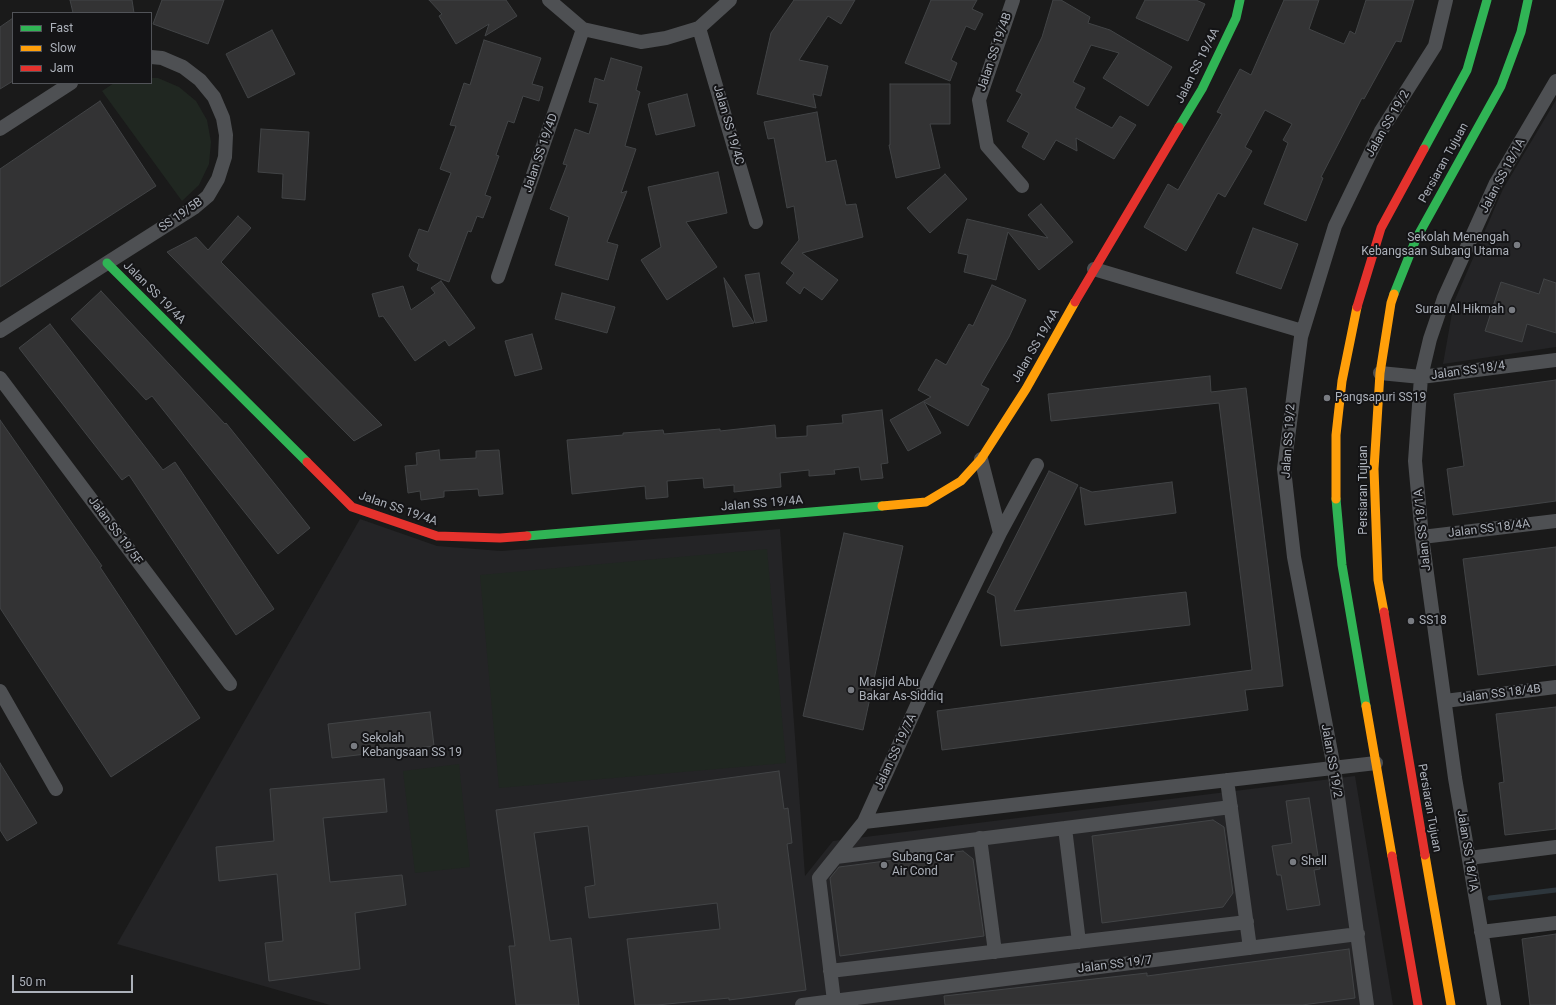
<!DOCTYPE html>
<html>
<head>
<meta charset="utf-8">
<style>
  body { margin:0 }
  #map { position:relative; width:1556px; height:1005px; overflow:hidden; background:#1a1a1a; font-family:Roboto,sans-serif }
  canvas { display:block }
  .legend { position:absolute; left:12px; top:12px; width:140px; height:72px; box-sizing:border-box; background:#141416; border:1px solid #515358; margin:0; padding:5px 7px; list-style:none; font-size:12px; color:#acb1ba }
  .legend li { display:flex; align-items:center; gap:8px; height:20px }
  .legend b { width:20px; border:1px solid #515358 }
  .scale { position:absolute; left:12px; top:975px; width:121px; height:18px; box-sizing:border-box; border:2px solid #acb1ba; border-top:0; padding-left:5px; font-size:12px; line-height:14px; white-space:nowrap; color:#acb1ba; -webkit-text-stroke:3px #141416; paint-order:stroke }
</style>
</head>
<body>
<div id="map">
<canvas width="1556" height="1005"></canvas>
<ul class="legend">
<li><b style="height:5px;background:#30b455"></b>Fast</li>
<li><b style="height:5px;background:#ff9f0a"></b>Slow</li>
<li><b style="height:5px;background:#e5322d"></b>Jam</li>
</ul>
<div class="scale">50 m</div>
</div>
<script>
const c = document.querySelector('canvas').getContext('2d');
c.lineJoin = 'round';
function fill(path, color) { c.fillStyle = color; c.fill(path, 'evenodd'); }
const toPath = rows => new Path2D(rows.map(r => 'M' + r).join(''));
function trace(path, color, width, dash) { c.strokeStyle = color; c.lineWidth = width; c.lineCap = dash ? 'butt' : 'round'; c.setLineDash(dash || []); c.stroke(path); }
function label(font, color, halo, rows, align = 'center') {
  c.font = font + ' Roboto,sans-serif'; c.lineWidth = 4; c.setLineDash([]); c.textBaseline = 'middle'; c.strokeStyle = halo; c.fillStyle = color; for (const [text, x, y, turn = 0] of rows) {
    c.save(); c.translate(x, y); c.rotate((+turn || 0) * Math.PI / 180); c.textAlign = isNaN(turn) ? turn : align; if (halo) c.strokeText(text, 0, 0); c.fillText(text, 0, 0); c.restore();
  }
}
const built = toPath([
  [1556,100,1556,347,1443,364,1454,302,1503,189],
  [360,519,437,546,501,551,780,529,805,876,833,841,1355,776,1393,1005,330,1005,117,944]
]);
const green = toPath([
  [151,78,158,78,179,87,196,101,207,120,211,142,209,164,199,185,182,201,102,91,114,83,151,83],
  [767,549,786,763,499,788,480,575],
  [459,764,470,867,415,873,403,771]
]);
const stream = toPath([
  [1490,898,1556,890]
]);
const building = toPath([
  [70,0,132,0,134,13,73,13,70,0],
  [162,0,224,0,208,44,153,24,162,0],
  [429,0,506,0,517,16,485,36,489,24,456,44,439,16,442,14,429,0],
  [794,0,855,0,841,24,828,16,799,60,828,66,821,96,813,94,816,108,757,94,771,33,794,0],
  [931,0,977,0,972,9,983,14,975,30,966,26,951,60,957,63,950,81,905,63,931,0],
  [1053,0,1061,0,1090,17,1088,23,1110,30,1172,67,1148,106,1103,78,1119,53,1091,45,1073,82,1085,88,1075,108,1112,128,1120,116,1136,125,1114,159,1076,138,1077,151,1056,140,1044,160,1022,147,1029,133,1007,121,1022,94,1016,91,1042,37,1053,0],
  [1145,0,1196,0,1205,4,1188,41,1136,18,1145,0],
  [1284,0,1319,0,1309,29,1344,44,1350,31,1355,34,1366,0,1414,0,1401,42,1396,41,1364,99,1362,98,1321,177,1323,178,1306,221,1264,204,1288,143,1283,140,1292,124,1265,110,1245,147,1252,151,1225,197,1218,193,1186,251,1144,227,1168,184,1178,190,1222,114,1217,112,1240,69,1251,75,1284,0],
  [13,18,13,81,0,89,0,27,13,18],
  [272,30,295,74,248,98,226,54,272,30],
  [484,40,541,58,532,84,543,87,539,101,523,96,514,123,508,121,496,155,499,156,485,195,491,197,483,218,477,216,471,232,468,231,449,282,417,270,419,264,413,261,409,256,419,229,428,232,451,173,440,169,456,126,450,125,464,83,470,85,484,40],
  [611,58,642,67,636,90,640,92,625,146,636,149,621,193,627,191,607,242,618,245,608,280,555,265,569,217,550,209,567,165,563,164,575,129,589,134,598,104,589,102,595,78,604,81,611,58],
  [890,84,950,84,950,124,930,124,940,168,896,178,889,145,890,145,890,84],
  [687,94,695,126,656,135,648,104,687,94],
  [100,101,156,186,0,287,0,169,100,101],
  [817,112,826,162,836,160,846,205,856,204,863,237,802,253,838,280,822,300,804,287,800,294,786,283,794,273,781,263,799,240,794,206,787,208,774,138,768,139,764,122,817,112],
  [261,129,309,132,305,200,282,198,283,174,258,172,261,129],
  [718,172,727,213,686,222,717,267,667,300,641,260,661,247,648,187,718,172],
  [945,174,967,199,930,233,907,208,945,174],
  [1041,204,1073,242,1039,270,1008,232,996,280,964,272,968,255,958,253,967,219,1048,238,1028,215,1041,204],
  [238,216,251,228,221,262,382,425,354,441,167,252,196,237,208,250,238,216],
  [1253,228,1298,244,1281,289,1236,273,1253,228],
  [759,273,767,321,755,323,745,275,759,273],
  [724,278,754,323,733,327,724,278],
  [1544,279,1556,283,1556,333,1527,324,1522,342,1485,331,1501,282,1539,294,1544,279],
  [441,281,475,328,449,346,445,340,415,361,383,316,379,317,372,294,403,286,411,310,435,293,431,288,441,281],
  [992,285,1026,300,1009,337,981,385,989,389,968,426,924,402,941,433,908,451,890,420,931,397,918,390,936,359,946,365,969,324,973,326,992,285],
  [101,291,225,424,226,423,310,528,278,554,152,396,146,400,71,319,101,291],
  [562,293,615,307,607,333,555,319,562,293],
  [50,324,163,470,175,462,274,609,236,635,129,475,122,480,19,348,50,324],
  [532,334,542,369,515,376,505,341,532,334],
  [1210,376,1211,392,1246,388,1283,686,1245,690,1248,710,942,750,937,711,1252,670,1219,403,1051,421,1048,394,1210,376],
  [1556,380,1556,501,1453,515,1447,469,1464,466,1454,394,1556,380],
  [882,410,888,463,881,464,883,478,861,480,859,467,834,470,835,474,809,476,809,470,780,473,781,487,734,492,734,485,704,488,703,478,667,481,668,497,646,499,645,486,572,494,567,440,623,435,623,433,663,430,664,434,720,429,720,431,775,425,776,438,807,436,807,426,843,423,842,415,882,410],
  [0,420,102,566,100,567,200,718,111,777,0,608,0,420],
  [439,450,440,460,476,458,476,451,499,450,503,494,479,496,478,489,444,491,444,497,421,500,420,491,408,493,405,466,417,465,416,453,439,450],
  [1049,471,1078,485,1014,611,1186,592,1190,625,1001,646,995,596,987,592,1049,471],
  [1172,482,1176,513,1085,525,1080,487,1092,492,1172,482],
  [844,533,903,546,863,730,803,716,844,533],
  [1556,547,1556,665,1478,675,1463,559,1556,547],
  [1556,707,1556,829,1505,835,1499,783,1504,782,1496,714,1556,707],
  [430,712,434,746,332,758,328,724,430,712],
  [0,763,37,823,7,841,0,830,0,763],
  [779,771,784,809,788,808,792,843,787,844,806,990,729,1000,729,998,657,1005,635,1005,627,939,720,929,717,903,589,918,585,887,595,885,588,826,534,833,550,941,571,938,579,1005,516,1005,509,946,515,946,496,810,779,771],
  [384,779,387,812,323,818,330,882,402,875,406,905,355,913,360,969,269,981,265,943,283,941,277,874,219,881,216,847,274,841,270,789,384,779],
  [1309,798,1320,869,1314,870,1320,905,1287,910,1281,875,1277,875,1272,846,1292,843,1286,801,1309,798],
  [1213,820,1224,827,1233,893,1223,907,1102,923,1092,836,1213,820],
  [963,851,973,859,984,936,840,956,830,878,839,867,963,851],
  [1556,934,1556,1005,1530,1005,1522,939,1556,934],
  [1349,949,1355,998,1340,1000,1302,1005,945,1005,944,996,1147,973,1147,976,1349,949]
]);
const street = toPath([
  [549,0,583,29,641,42,666,38,699,28,730,0],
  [1013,0,979,100,987,146,1022,186],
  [699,28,756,222],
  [0,129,71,83],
  [1094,269,1302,331],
  [498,277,583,29],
  [0,331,195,207,208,196,218,179,225,157,226,135,223,118,214,97,200,80,183,67,162,58,151,57],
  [1380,373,1421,377,1556,360],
  [0,378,230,684],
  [981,459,1000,533],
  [1422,537,1556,521],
  [0,691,56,789],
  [1445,701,1556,687],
  [1227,780,1250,948],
  [864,822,1376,763],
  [1065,828,1079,942],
  [980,838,995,952],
  [836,857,1231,807],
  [1469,858,1556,847],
  [1481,932,1556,923],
  [830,971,1247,922],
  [834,1001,819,878,864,822,927,683,1000,533,1037,465],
  [802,1005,1358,934],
  [1367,1005,1334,768,1294,557,1284,469,1301,337,1335,226,1381,131,1435,46,1446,0],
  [1494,1005,1455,778,1422,537,1415,461,1421,377,1430,339,1444,298,1496,183,1556,81]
]);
const fast = toPath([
  [1179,127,1202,89,1236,18,1240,0],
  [1424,149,1467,70,1487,0],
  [107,263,307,462],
  [1394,294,1416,239,1501,86,1521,32,1528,0],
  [1336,499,1342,565,1366,706],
  [527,536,882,506]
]);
const slow = toPath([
  [1336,499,1336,435,1342,381,1357,307],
  [882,506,926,502,961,481,981,459,1026,389,1075,302],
  [1384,612,1378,580,1374,469,1380,373,1391,303,1394,294],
  [1366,706,1392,856],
  [1425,855,1451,1005]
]);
const jam = toPath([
  [1075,302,1179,127],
  [1357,307,1381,228,1424,149],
  [307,462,352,507,437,536,500,538,527,536],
  [1384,612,1425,855],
  [1392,856,1418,1005]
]);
const markers = [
  [1517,245,4,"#797c82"],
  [1512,310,4,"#797c82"],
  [1327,398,4,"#797c82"],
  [1411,621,4,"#797c82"],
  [851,690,4,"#797c82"],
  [354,746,4,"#797c82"],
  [1293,862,4,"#797c82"],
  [884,865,4,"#797c82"]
];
const streetNames = [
  ["Jalan SS 19/4B",995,52,-71],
  ["Jalan SS 19/4A",1198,66,-63],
  ["Jalan SS 19/2",1388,124,-60],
  ["Jalan SS 19/4C",728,125,74],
  ["Jalan SS 19/4D",541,153,-71],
  ["Persiaran Tujuan",1444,163,-61],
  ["Jalan SS 18/1A",1503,176,-62],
  ["SS 19/5B",181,215,-35],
  ["Jalan SS 19/4A",154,293,45],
  ["Jalan SS 19/4A",1036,346,-60],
  ["Jalan SS 18/4",1468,371,-8],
  ["Jalan SS 19/2",1289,441,-86],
  ["Persiaran Tujuan",1364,490,-90],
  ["Jalan SS 19/4A",762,504,-5],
  ["Jalan SS 19/4A",398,509,19],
  ["Jalan SS 18/4A",1489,529,-7],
  ["Jalan SS 18/1A",1423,530,-96],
  ["Jalan SS 19/5F",115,531,53],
  ["Jalan SS 18/4B",1500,694,-7],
  ["Jalan SS 19/7A",896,752,-65],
  ["Jalan SS 19/2",1331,761,80],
  ["Persiaran Tujuan",1429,808,80],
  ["Jalan SS 18/1A",1467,851,81],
  ["Jalan SS 19/7",1115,965,-7]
];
const poiNames = [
  ["Sekolah Menengah",1509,238,"right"],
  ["Kebangsaan Subang Utama",1509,252,"right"],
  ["Surau Al Hikmah",1504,310,"right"],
  ["Pangsapuri SS19",1335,398],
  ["SS18",1419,621],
  ["Masjid Abu",859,683],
  ["Bakar As-Siddiq",859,697],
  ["Sekolah",362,739],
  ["Kebangsaan SS 19",362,753],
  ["Subang Car",892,858],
  ["Air Cond",892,872],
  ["Shell",1301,862]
];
fill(built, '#242426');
fill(green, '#202721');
trace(stream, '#2d363c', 5);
fill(building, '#333334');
trace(building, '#424446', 1);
trace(street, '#4e5053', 14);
trace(fast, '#30b455', 9);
trace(slow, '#ff9f0a', 9);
trace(jam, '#e5322d', 9);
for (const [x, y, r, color] of markers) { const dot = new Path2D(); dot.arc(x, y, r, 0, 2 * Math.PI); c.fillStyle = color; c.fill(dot); trace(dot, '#141416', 1.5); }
label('12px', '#acb1ba', '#141416', streetNames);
label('12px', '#acb1ba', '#141416', poiNames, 'left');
</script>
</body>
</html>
